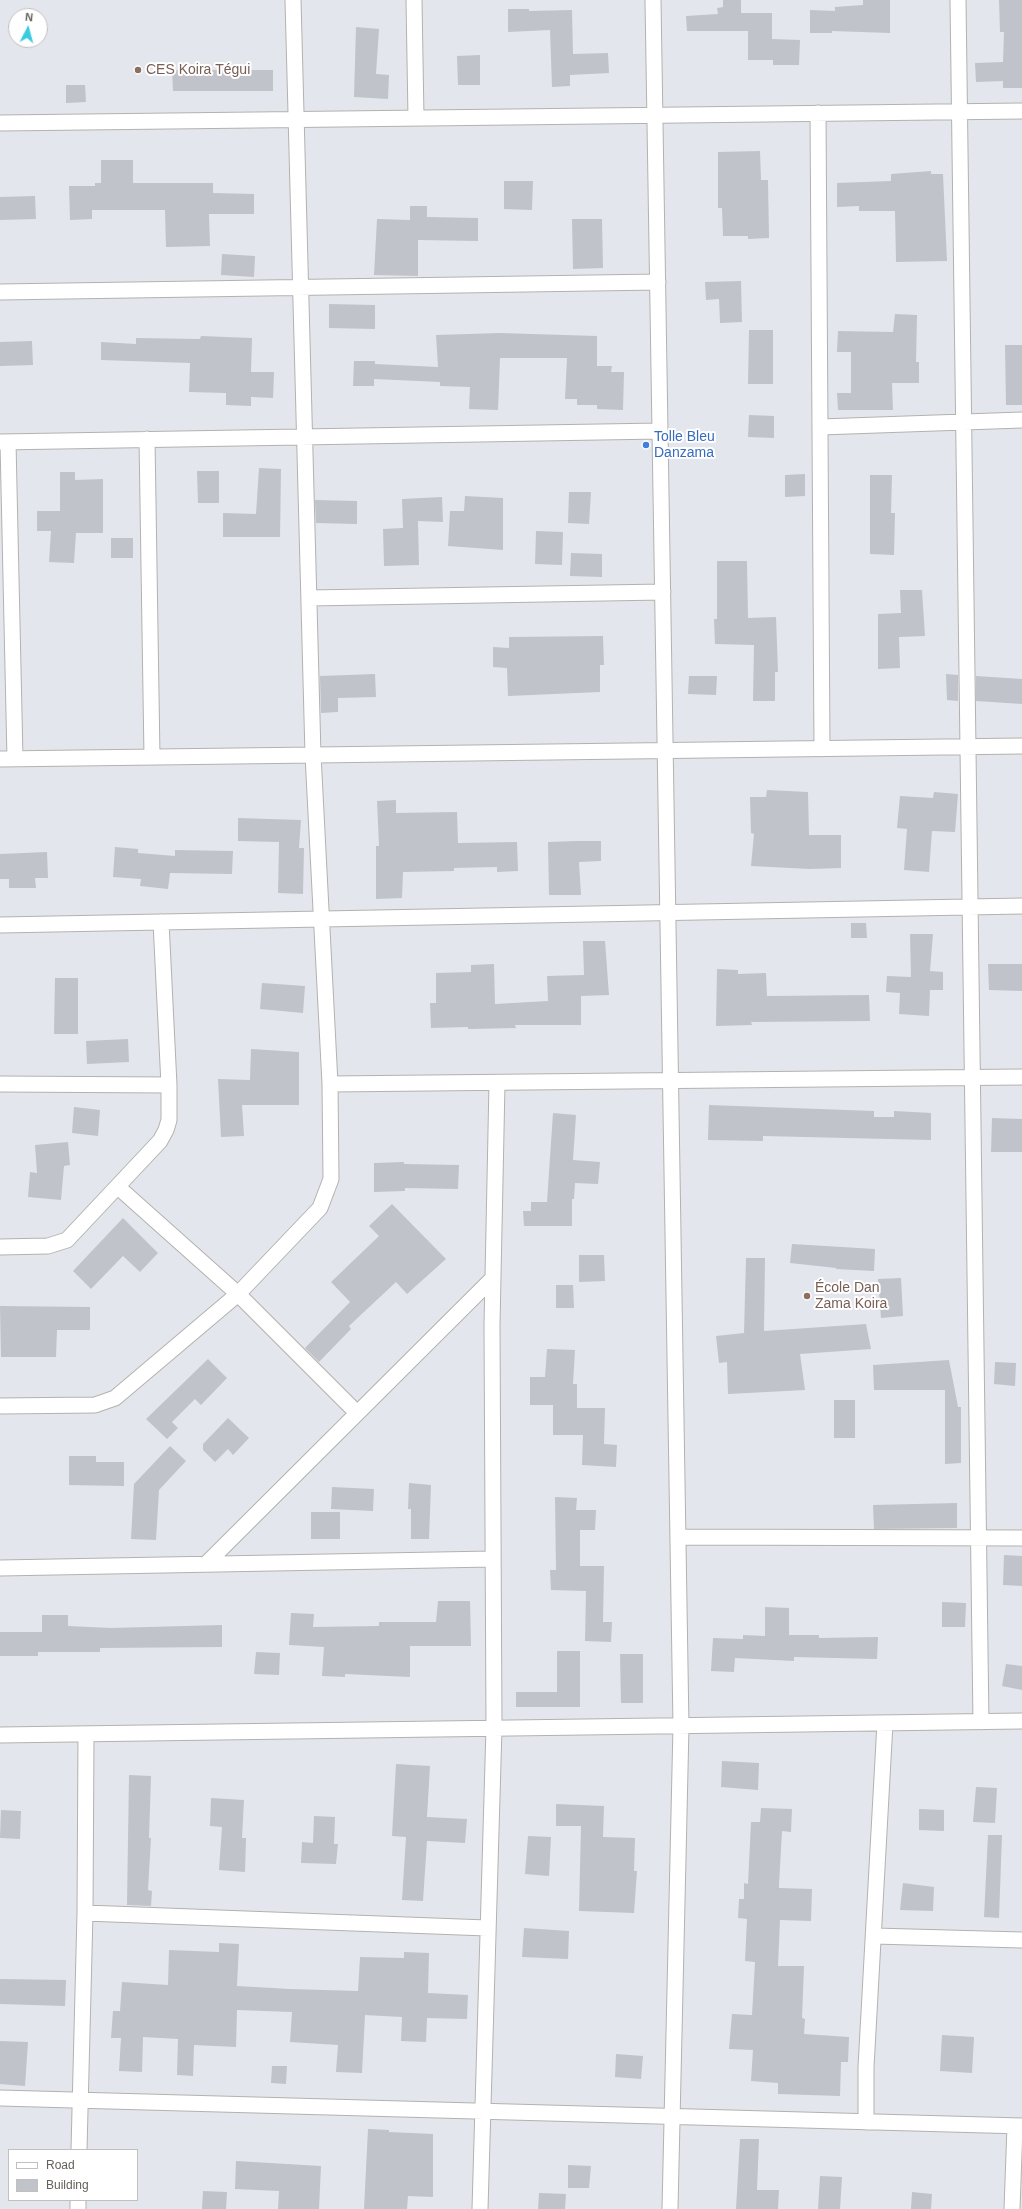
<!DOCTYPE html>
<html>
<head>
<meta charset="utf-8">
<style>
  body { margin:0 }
  #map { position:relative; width:1022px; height:2209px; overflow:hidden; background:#e4e6ee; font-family:Helvetica,sans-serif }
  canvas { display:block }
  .legend { position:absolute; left:8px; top:2149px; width:130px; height:52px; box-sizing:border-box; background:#fff; border:1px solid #c1c0be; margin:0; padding:5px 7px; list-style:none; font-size:12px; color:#64615c }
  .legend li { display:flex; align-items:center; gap:8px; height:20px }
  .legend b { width:20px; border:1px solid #c1c0be }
  .north { position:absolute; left:8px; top:8px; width:40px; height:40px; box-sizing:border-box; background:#fff; border:1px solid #c1c0be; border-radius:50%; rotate:6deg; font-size:11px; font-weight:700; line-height:16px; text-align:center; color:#64615c }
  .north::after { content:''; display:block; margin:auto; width:14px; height:18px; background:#39cbde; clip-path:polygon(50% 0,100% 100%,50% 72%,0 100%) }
</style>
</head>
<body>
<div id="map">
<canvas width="1022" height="2209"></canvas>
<ul class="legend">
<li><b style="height:5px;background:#fff"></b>Road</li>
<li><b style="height:11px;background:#c0c3c9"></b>Building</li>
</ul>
<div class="north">N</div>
</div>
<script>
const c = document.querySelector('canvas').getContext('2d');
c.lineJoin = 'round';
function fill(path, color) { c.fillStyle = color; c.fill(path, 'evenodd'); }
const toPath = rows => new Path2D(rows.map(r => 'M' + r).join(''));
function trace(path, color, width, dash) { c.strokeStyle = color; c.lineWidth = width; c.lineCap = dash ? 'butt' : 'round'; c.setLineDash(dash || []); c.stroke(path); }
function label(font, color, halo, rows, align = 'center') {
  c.font = font + ' Helvetica,sans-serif'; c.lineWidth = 4; c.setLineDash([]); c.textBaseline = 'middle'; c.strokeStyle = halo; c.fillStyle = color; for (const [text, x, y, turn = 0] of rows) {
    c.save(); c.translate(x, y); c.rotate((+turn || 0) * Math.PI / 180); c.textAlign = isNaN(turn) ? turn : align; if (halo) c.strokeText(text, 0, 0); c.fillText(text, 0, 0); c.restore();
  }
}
const building = toPath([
  [723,0,741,0,741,13,772,13,772,39,800,40,799,65,773,65,773,60,748,60,748,31,687,31,686,16,718,14,717,8,723,7],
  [863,0,890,0,890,33,832,31,832,33,810,33,810,10,835,11,835,7,863,5],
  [999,0,1022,0,1022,88,1003,88,1003,81,976,82,975,63,1003,62,1004,32,1000,32],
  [508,9,529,9,529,11,572,10,573,54,608,53,609,73,570,75,570,86,552,87,550,30,508,32],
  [356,27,379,29,376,74,389,75,388,99,354,97],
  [480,55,480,85,458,85,457,56],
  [172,70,273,70,273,91,173,91],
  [66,85,85,85,86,102,66,103],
  [760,151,761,180,768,180,769,238,748,239,748,236,723,236,722,208,718,208,718,152],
  [101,160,133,160,133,183,213,183,213,193,254,194,254,214,209,214,210,246,166,247,165,210,92,210,92,219,70,220,69,186,95,186,95,183,101,183],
  [931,171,931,174,943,174,947,261,896,262,895,211,859,211,859,206,837,207,837,183,891,181,891,174],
  [504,181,533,181,532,210,504,209],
  [35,196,36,219,0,220,0,197],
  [410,206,427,206,427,217,478,218,478,241,418,240,418,276,374,275,377,219,410,220],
  [572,219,602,219,603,268,573,269],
  [222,254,255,256,254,277,221,275],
  [741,281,742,322,720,323,719,299,706,300,705,282],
  [329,304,375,305,375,329,329,328],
  [895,314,917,315,916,362,919,362,919,383,892,383,893,410,838,410,837,393,851,393,851,352,837,352,838,331,893,332],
  [749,330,773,330,773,384,748,384],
  [500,333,597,336,597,366,612,366,611,372,624,372,623,410,597,409,597,405,577,405,577,399,565,399,567,358,500,358,498,410,469,409,470,387,440,386,440,382,374,379,374,386,353,386,354,361,375,361,375,364,438,367,436,335],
  [201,336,252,338,251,372,274,372,273,398,251,397,251,406,226,405,226,393,189,392,190,363,101,360,101,342,136,344,136,338,200,339],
  [32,341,33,365,0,366,0,342],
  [1005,345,1022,345,1022,405,1006,405],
  [749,415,774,416,774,438,748,437],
  [259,468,281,469,280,537,223,537,223,513,256,514],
  [197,471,219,471,219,503,198,503],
  [60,472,75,472,75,480,103,479,103,533,76,533,74,563,49,562,51,531,37,531,37,511,60,511],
  [805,474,805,496,785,497,785,475],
  [870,475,892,475,891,513,895,513,894,555,870,554],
  [569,492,591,492,589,524,568,523],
  [465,496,503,498,503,550,448,546,450,511,464,511],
  [442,497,443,522,418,521,419,565,384,566,383,529,403,528,402,499],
  [315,500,357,501,357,524,316,523],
  [536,531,563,532,562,565,535,564],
  [111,538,133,538,133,558,111,558],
  [571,553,602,554,602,577,570,576],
  [717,561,747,561,748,618,776,617,778,672,775,672,775,701,753,701,754,645,715,644,714,619,717,619],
  [900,590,922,590,925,636,899,637,900,668,878,669,878,614,901,613],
  [603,636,604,665,600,665,600,692,508,696,507,668,493,667,493,647,509,648,509,637],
  [375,674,376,697,338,698,338,712,321,713,320,676],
  [946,674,958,675,958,701,947,700],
  [689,676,717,676,716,695,688,694],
  [976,676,1022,679,1022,704,976,701],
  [767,790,808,792,809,835,841,835,841,868,810,869,751,866,754,834,751,833,750,797,766,797],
  [934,792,958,794,955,832,932,831,929,872,904,870,907,829,897,828,900,796,933,798],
  [396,800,396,813,457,812,458,843,517,842,518,871,497,872,497,867,454,868,454,871,403,872,402,898,376,899,376,846,379,846,377,801],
  [238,818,301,820,299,848,304,848,303,894,278,893,279,842,238,841],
  [577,841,601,841,601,861,579,862,581,895,549,895,548,842],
  [115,847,138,849,138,853,175,856,175,850,233,851,232,874,170,873,168,889,140,886,141,879,113,877],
  [47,852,48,878,35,878,36,888,9,888,9,879,0,879,0,854],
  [851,923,866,923,867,938,851,938],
  [910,934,933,934,930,971,943,972,943,990,930,990,929,1016,899,1014,900,993,886,992,887,976,911,977],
  [583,941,605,941,609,995,581,996,581,1025,515,1025,516,1028,468,1029,468,1027,431,1028,430,1003,436,1003,436,973,471,972,471,965,494,964,495,1004,548,1001,547,976,584,975],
  [988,964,1022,964,1022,991,989,990],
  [717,969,738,970,738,974,766,973,767,996,869,995,870,1021,751,1022,752,1025,716,1026],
  [55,978,78,978,78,1034,54,1034],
  [262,983,305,986,303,1013,260,1009],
  [128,1039,129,1062,87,1064,86,1041],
  [251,1049,299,1052,299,1105,242,1105,244,1136,221,1137,218,1079,250,1080],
  [709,1105,874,1111,874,1117,894,1117,894,1111,931,1113,931,1140,763,1136,763,1141,708,1140],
  [74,1107,100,1110,98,1136,72,1133],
  [553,1113,576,1115,573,1160,600,1162,598,1184,575,1183,574,1199,572,1199,572,1226,524,1226,523,1211,531,1211,531,1202,547,1202],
  [992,1118,1022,1119,1022,1152,991,1152],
  [68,1142,70,1165,64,1166,61,1200,28,1197,30,1172,37,1173,35,1145],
  [404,1162,404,1164,459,1165,458,1189,405,1188,405,1191,374,1192,374,1163],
  [392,1204,446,1259,407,1294,396,1282,349,1326,351,1329,319,1362,305,1348,350,1302,331,1282,379,1236,369,1226],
  [123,1218,158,1253,140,1272,123,1256,91,1289,73,1271],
  [792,1244,875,1249,874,1271,836,1269,836,1268,790,1263],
  [579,1255,604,1255,605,1281,579,1282],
  [746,1258,765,1258,764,1331,866,1324,871,1349,800,1354,805,1390,728,1394,727,1362,719,1363,716,1336,744,1333],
  [901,1278,903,1316,881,1318,878,1279],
  [556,1285,573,1285,574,1308,556,1308],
  [0,1306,90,1307,90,1330,57,1330,56,1357,1,1357],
  [547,1349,575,1350,573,1384,577,1384,577,1408,605,1408,604,1444,617,1445,616,1467,582,1465,583,1435,553,1435,553,1405,530,1405,530,1377,545,1377],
  [208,1359,227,1378,201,1405,195,1399,172,1422,178,1428,167,1439,146,1419],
  [949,1360,958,1407,961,1407,961,1463,945,1464,945,1390,874,1390,873,1365],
  [995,1362,1016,1363,1015,1386,994,1384],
  [834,1400,855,1400,855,1438,834,1438],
  [228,1418,249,1438,233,1455,228,1449,215,1462,203,1450,203,1444],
  [170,1446,186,1461,159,1490,156,1540,131,1539,134,1484],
  [69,1456,96,1456,96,1462,124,1462,124,1486,69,1485],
  [409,1483,431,1485,429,1539,411,1539,411,1509,408,1509],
  [332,1487,374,1489,373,1511,331,1509],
  [555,1497,577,1498,576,1510,596,1510,595,1530,580,1530,580,1566,604,1566,603,1622,612,1622,611,1642,585,1641,586,1591,551,1590,550,1570,556,1570],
  [957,1503,957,1528,874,1529,873,1505],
  [311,1512,340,1512,340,1539,311,1539],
  [1004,1555,1022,1556,1022,1586,1003,1585],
  [438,1601,470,1601,471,1646,410,1646,410,1677,345,1674,345,1677,322,1676,324,1647,289,1645,291,1613,314,1614,313,1627,379,1626,379,1622,436,1622],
  [942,1602,966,1603,965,1627,942,1627],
  [765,1607,789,1608,789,1635,819,1635,819,1638,878,1637,877,1659,794,1657,794,1661,735,1658,734,1672,711,1671,713,1638,743,1639,743,1635,765,1636],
  [42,1615,68,1615,68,1626,111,1628,222,1625,222,1647,100,1648,100,1652,38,1652,38,1656,0,1656,0,1632,42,1632],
  [557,1651,580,1651,580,1707,516,1707,516,1692,557,1692],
  [256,1652,280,1653,279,1675,254,1674],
  [620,1654,643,1654,643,1703,621,1703],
  [1006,1664,1022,1666,1022,1690,1002,1686],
  [722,1761,759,1763,758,1790,721,1787],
  [396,1764,430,1766,427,1817,467,1819,465,1843,427,1841,423,1901,402,1900,406,1837,392,1836],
  [129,1775,151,1776,149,1838,151,1838,148,1890,152,1891,151,1906,127,1905],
  [976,1787,997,1788,995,1823,973,1822],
  [211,1798,244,1800,242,1838,246,1838,245,1872,219,1870,222,1827,210,1826],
  [556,1804,604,1806,603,1837,635,1838,634,1871,637,1871,634,1913,579,1911,581,1826,556,1826],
  [761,1808,792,1809,791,1832,782,1831,779,1885,779,1888,812,1889,811,1921,780,1920,778,1966,804,1966,802,2018,805,2019,804,2034,849,2037,848,2062,841,2062,840,2096,778,2094,778,2083,751,2081,753,2050,729,2049,732,2014,752,2015,755,1962,745,1961,747,1919,738,1918,739,1899,744,1899,744,1883,748,1884,751,1822,760,1822],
  [919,1809,944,1810,944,1831,919,1830],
  [1,1810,21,1811,20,1839,0,1838],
  [314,1816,335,1817,334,1844,338,1844,336,1864,301,1863,302,1842,313,1843],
  [988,1835,1002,1835,999,1918,984,1917],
  [528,1836,551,1837,549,1876,525,1874],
  [903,1883,934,1887,933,1911,900,1910],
  [524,1928,569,1931,568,1959,522,1957],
  [219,1943,239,1944,237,1986,290,1989,358,1991,360,1957,404,1958,404,1952,429,1953,428,1993,468,1995,467,2019,427,2018,426,2042,401,2041,402,2017,365,2015,362,2073,336,2072,338,2045,290,2042,292,2012,237,2010,236,2047,194,2045,193,2076,177,2075,178,2039,143,2037,142,2072,119,2071,121,2038,111,2038,113,2011,120,2011,122,1982,168,1985,169,1950,219,1952],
  [0,1979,66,1980,65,2006,0,2004],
  [942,2035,974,2037,972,2073,940,2071],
  [0,2041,28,2042,25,2086,0,2084],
  [616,2054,643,2056,641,2079,615,2077],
  [272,2066,287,2066,286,2084,271,2083],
  [368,2129,389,2130,389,2132,433,2134,433,2197,408,2196,407,2209,364,2209],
  [740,2139,759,2139,757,2190,779,2190,778,2209,736,2209],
  [236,2161,321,2166,319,2209,278,2209,279,2191,235,2189],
  [568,2165,591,2166,589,2188,568,2188],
  [820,2176,842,2177,840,2209,818,2209],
  [203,2191,227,2192,226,2209,202,2209],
  [912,2192,932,2194,931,2209,911,2209],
  [539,2193,566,2194,565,2209,538,2209]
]);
const minor = toPath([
  [414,0,416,118],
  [653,0,681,1726,670,2209],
  [958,0,981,1722],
  [818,113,822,749],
  [0,123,1022,111],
  [0,292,658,282],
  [820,427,1022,420],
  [147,439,152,757],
  [0,442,660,431],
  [8,442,15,759],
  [309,598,663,592],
  [0,759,1022,746],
  [0,925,1022,906],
  [0,1084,169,1085],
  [330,1084,1022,1077],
  [118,1187,238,1294,357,1413],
  [0,1247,48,1246,67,1240,160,1141,166,1130,169,1120,169,1085,161,922],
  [0,1406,95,1405,115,1398,238,1294,320,1208,331,1179,330,1084,313,755,293,0],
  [678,1537,1022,1538],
  [207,1563,493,1278],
  [0,1568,492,1559],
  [0,1735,1022,1721],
  [85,1913,487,1928],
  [874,1936,1022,1940],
  [0,2098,1022,2126],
  [866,2122,866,2067,885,1723],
  [79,2150,85,1913,86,1734],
  [78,2209,78,2200],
  [480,2209,494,1728,492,1325,497,1083],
  [1012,2209,1015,2126]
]);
const markers = [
  [138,70,4,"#8d6e63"],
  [646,445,4,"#3f7fe0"],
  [807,1296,4,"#8d6e63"]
];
const educationNames = [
  ["CES Koira Tégui",146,70],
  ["École Dan",815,1288],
  ["Zama Koira",815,1304]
];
const shopNames = [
  ["Tolle Bleu",654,437],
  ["Danzama",654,453]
];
fill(building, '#c0c3c9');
trace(minor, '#b3b2ad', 17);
trace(minor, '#fff', 15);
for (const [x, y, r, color] of markers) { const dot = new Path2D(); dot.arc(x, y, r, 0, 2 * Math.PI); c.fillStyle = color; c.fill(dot); trace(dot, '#fff', 1.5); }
label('14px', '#785e54', '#fff', educationNames, 'left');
label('14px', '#366cbe', '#fff', shopNames, 'left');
</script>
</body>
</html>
